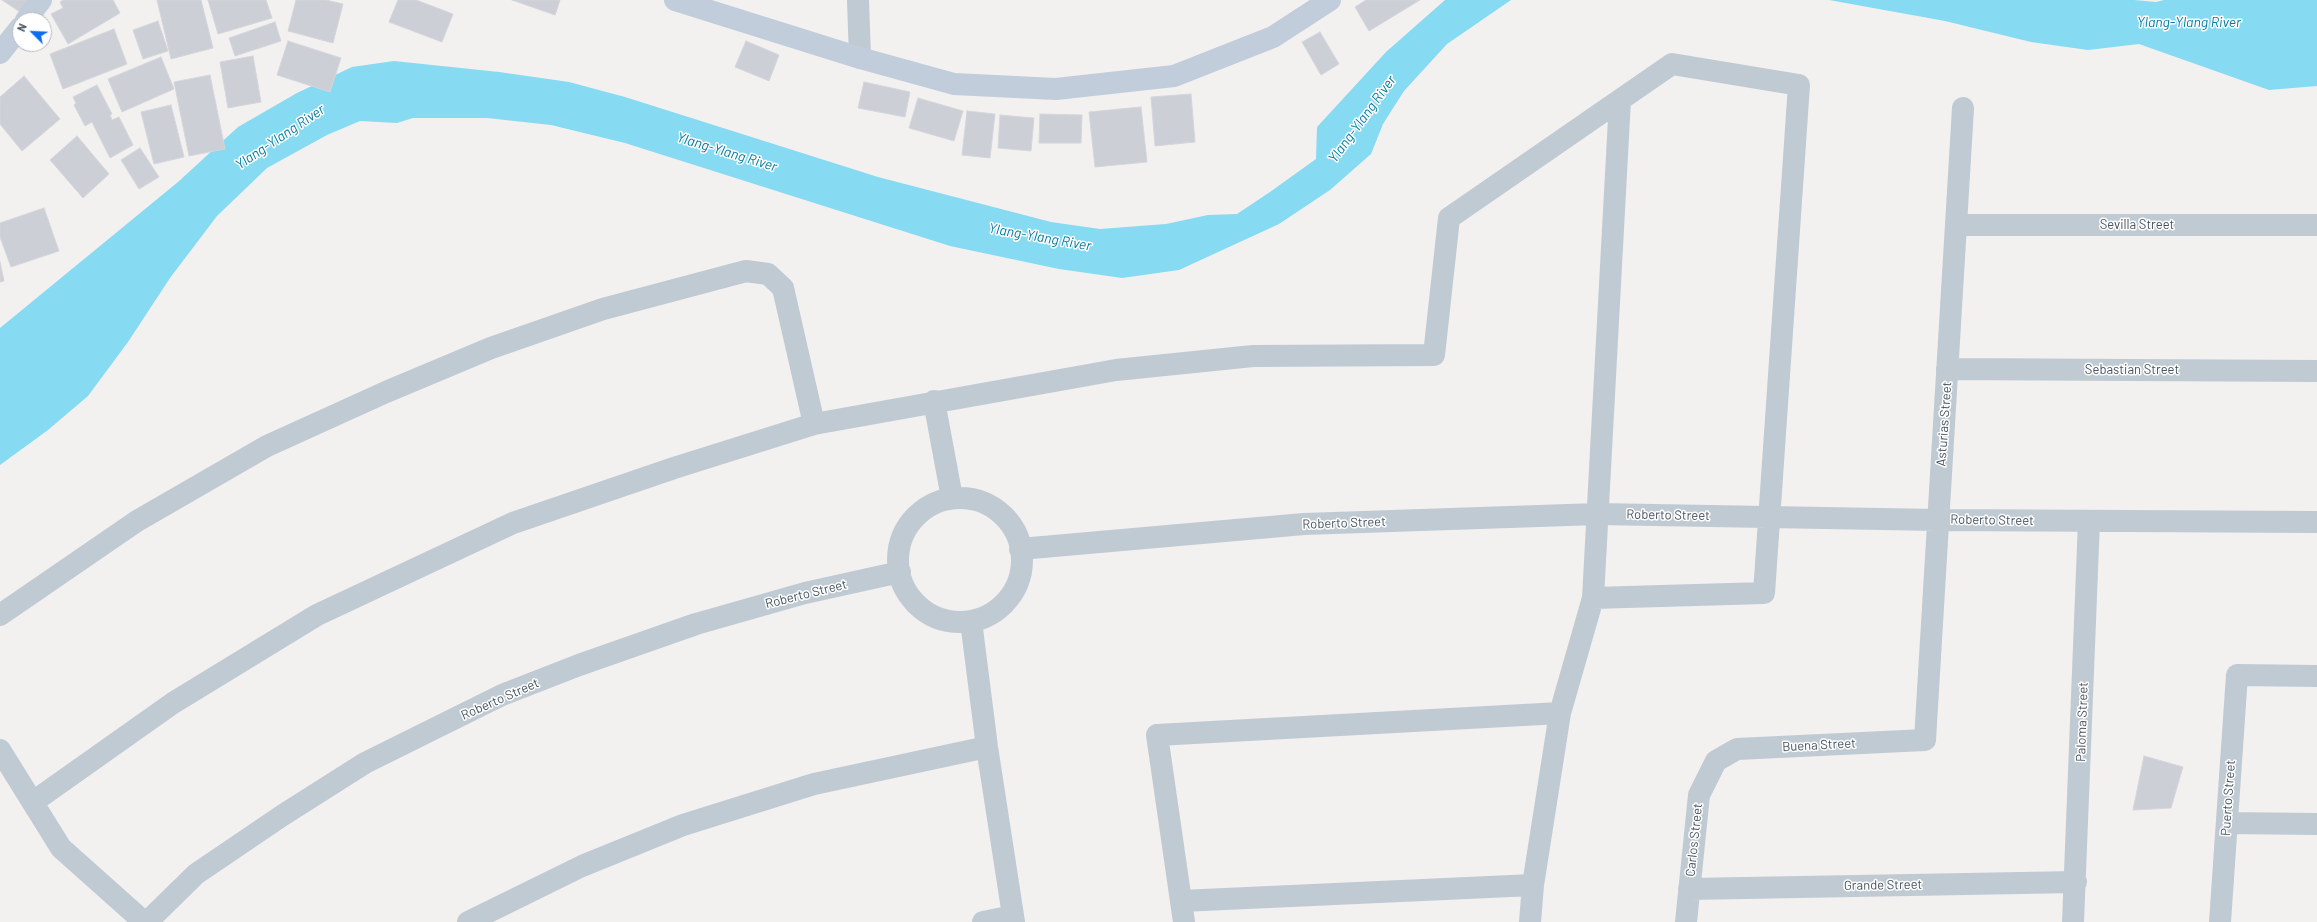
<!DOCTYPE html>
<html>
<head>
<meta charset="utf-8">
<style>
  body { margin:0 }
  #map { position:relative; width:2317px; height:922px; overflow:hidden; background:#f3f0f0; font-family:Barlow,sans-serif }
  canvas { display:block }
  .north { position:absolute; left:12px; top:12px; width:40px; height:40px; box-sizing:border-box; background:#fff; border:1px solid #b5babf; border-radius:50%; rotate:294deg; font-size:11px; font-weight:700; line-height:16px; text-align:center; color:#46535f }
  .north::after { content:''; display:block; margin:auto; width:14px; height:18px; background:#0d6cf0; clip-path:polygon(50% 0,100% 100%,50% 72%,0 100%) }
</style>
</head>
<body>
<div id="map">
<canvas width="2317" height="922"></canvas>
<div class="north">N</div>
</div>
<script>
const c = document.querySelector('canvas').getContext('2d');
c.lineJoin = 'round';
function fill(path, color) { c.fillStyle = color; c.fill(path, 'evenodd'); }
const toPath = rows => new Path2D(rows.map(r => 'M' + r).join(''));
function trace(path, color, width, dash) { c.strokeStyle = color; c.lineWidth = width; c.lineCap = dash ? 'butt' : 'round'; c.setLineDash(dash || []); c.stroke(path); }
function label(font, color, halo, rows, align = 'center') {
  c.font = font + ' Barlow,sans-serif'; c.lineWidth = 3; c.setLineDash([]); c.textBaseline = 'middle'; c.strokeStyle = halo; c.fillStyle = color; for (const [text, x, y, turn = 0] of rows) {
    c.save(); c.translate(x, y); c.rotate((+turn || 0) * Math.PI / 180); c.textAlign = isNaN(turn) ? turn : align; if (halo) c.strokeText(text, 0, 0); c.fillText(text, 0, 0); c.restore();
  }
}
const water = toPath([
  [1445,0,1511,0,1447,44,1404,91,1383,124,1371,154,1330,190,1279,224,1179,270,1122,278,1059,269,950,246,625,143,551,125,487,118,413,118,397,123,360,121,327,135,267,168,217,216,170,278,128,342,88,396,48,430,0,465,0,328,178,182,238,127,297,93,352,67,394,61,499,72,569,82,625,97,878,177,1051,222,1100,229,1166,224,1208,215,1237,214,1270,192,1316,159,1317,127,1386,52],
  [1829,0,2134,0,2156,2,2164,0,2317,0,2317,86,2269,90,2139,44,2088,50,2031,42,1945,21]
]);
const building = toPath([
  [2,0,28,0,20,12,2,0],
  [63,0,113,0,120,13,68,44,51,14,63,8,60,2,63,0],
  [157,0,201,0,213,48,171,59,157,0],
  [208,0,266,0,272,18,218,34,208,0],
  [296,0,326,0,343,4,333,43,288,31,296,0],
  [398,0,416,0,453,14,442,42,389,22,398,0],
  [512,0,560,0,555,15,512,0],
  [1366,0,1420,0,1369,31,1355,7,1366,0],
  [158,21,168,51,143,59,133,30,158,21],
  [275,22,281,41,235,56,229,38,275,22],
  [114,29,127,64,63,89,50,54,114,29],
  [1320,32,1339,64,1321,75,1302,42,1320,32],
  [288,41,341,58,330,92,277,75,288,41],
  [746,41,779,55,769,81,735,67,746,41],
  [253,56,261,102,228,108,220,62,253,56],
  [161,57,174,89,122,112,108,79,161,57],
  [210,75,225,149,189,156,174,82,210,75],
  [24,76,60,119,22,151,0,124,0,97,24,76],
  [864,82,910,92,905,117,858,108,864,82],
  [97,85,112,114,110,115,112,120,119,117,133,145,110,158,92,122,85,126,74,105,76,103,73,97,97,85],
  [1191,94,1195,142,1155,146,1151,97,1191,94],
  [918,98,963,111,954,141,909,128,918,98],
  [171,105,184,157,154,164,141,112,171,105],
  [1141,107,1147,162,1095,167,1089,112,1141,107],
  [967,111,995,114,990,158,962,155,967,111],
  [1040,114,1082,115,1081,143,1039,143,1040,114],
  [1000,115,1034,118,1031,151,998,148,1000,115],
  [77,136,109,174,83,198,50,160,77,136],
  [140,148,159,177,139,189,121,160,140,148],
  [44,208,59,251,11,267,0,237,0,223,44,208],
  [0,262,4,281,0,282,0,262],
  [2144,756,2183,767,2171,808,2133,810,2144,756]
]);
const street = toPath([
  [858,0,860,58],
  [1956,225,2317,225],
  [1947,369,2317,371],
  [934,401,952,498],
  '898 560a62 62 0 1 1 124 0a62 62 0 1 1-124 0Z',
  [1020,549,1304,524,1597,514,1938,520,2317,522],
  [0,615,137,521,267,446,386,392,491,348,603,309,746,271,768,274,783,288,814,424],
  [971,621,987,747,1014,922],
  [0,750,61,848,144,922],
  [33,802,173,703,317,615,513,523,674,468,814,424,1116,370,1253,356,1434,355,1449,218,1672,64,1799,85,1764,593,1593,598],
  [2227,823,2317,824],
  [1689,889,2076,882],
  [1181,901,1533,885],
  [147,922,196,874,283,815,365,763,502,695,579,665,696,624,805,593,900,572],
  [468,922,582,866,683,825,814,784,987,747],
  [983,922,1013,916],
  [1184,922,1157,735,1560,713],
  [1530,922,1533,885,1560,713,1593,598,1620,100],
  [1686,922,1699,795,1716,761,1737,749,1925,740,1963,108],
  [2073,922,2089,521],
  [2220,922,2237,675,2317,676]
]);
const secondary = toPath([
  [675,0,860,58,954,84,1056,89,1174,76,1273,37,1330,0],
  [26,20,41,0],
  [0,53,20,28]
]);
const streetNames = [
  ["Sevilla Street",2137,225],
  ["Sebastian Street",2132,370],
  ["Asturias Street",1944,424,-86],
  ["Roberto Street",1668,515,1],
  ["Roberto Street",1992,520,1],
  ["Roberto Street",1344,523,-2],
  ["Roberto Street",806,594,-14],
  ["Roberto Street",500,699,-24],
  ["Paloma Street",2082,722,-88],
  ["Buena Street",1819,745,-3],
  ["Puerto Street",2228,798,-86],
  ["Carlos Street",1694,840,-84],
  ["Grande Street",1883,885,-1]
];
const waterNames = [
  ["Ylang-Ylang River",2189,22],
  ["Ylang-Ylang River",1362,119,-54],
  ["Ylang-Ylang River",280,137,-34],
  ["Ylang-Ylang River",727,152,17],
  ["Ylang-Ylang River",1040,237,10]
];
fill(water, '#86daf2');
fill(building, '#cccfd5');
trace(building, '#d4d6dc', 1);
trace(street, '#c0cad3', 22);
trace(secondary, '#c1cdda', 22);
label('13px', '#46535f', '#fff', streetNames);
label('italic 14px', '#047b9d', '#fff', waterNames);
</script>
</body>
</html>
